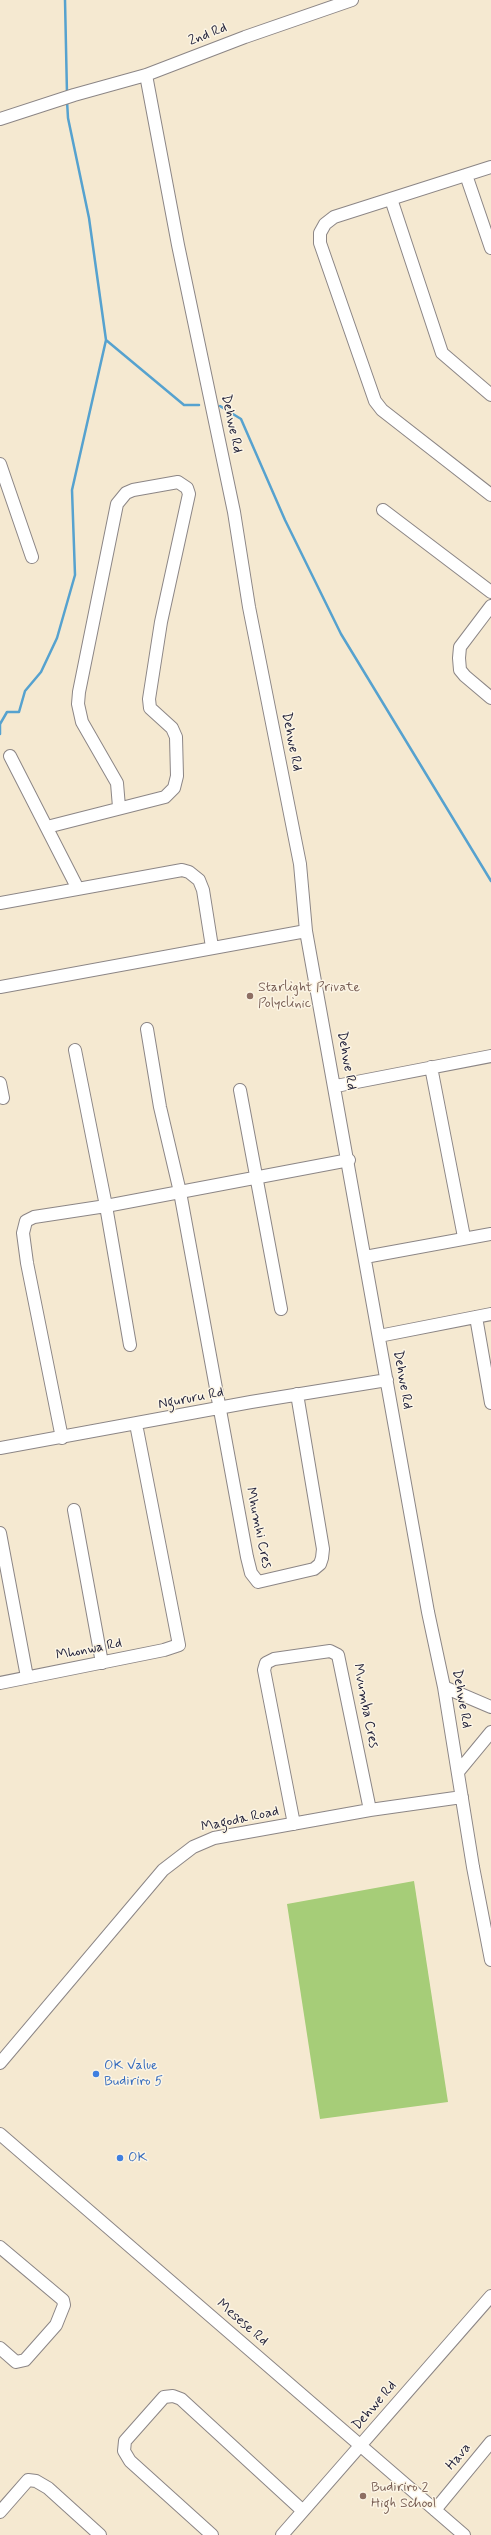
<!DOCTYPE html>
<html>
<head>
<meta charset="utf-8">
<style>
  body { margin:0 }
  canvas { display:block; background:#f5e9d1 }
</style>
</head>
<body>
<canvas width="491" height="2535"></canvas>
<script>
const c = document.querySelector('canvas').getContext('2d');
c.lineJoin = 'round';
function fill(path, color) { c.fillStyle = color; c.fill(path, 'evenodd'); }
const toPath = rows => new Path2D(rows.map(r => 'M' + r).join(''));
function trace(path, color, width, dash) { c.strokeStyle = color; c.lineWidth = width; c.lineCap = dash ? 'butt' : 'round'; c.setLineDash(dash || []); c.stroke(path); }
function label(font, color, halo, rows, align = 'center') {
  c.font = font + ' Mynerve,sans-serif'; c.lineWidth = 3; c.setLineDash([]); c.textBaseline = 'middle'; c.strokeStyle = halo; c.fillStyle = color; for (const [text, x, y, turn = 0] of rows) {
    c.save(); c.translate(x, y); c.rotate((+turn || 0) * Math.PI / 180); c.textAlign = isNaN(turn) ? turn : align; if (halo) c.strokeText(text, 0, 0); c.fillText(text, 0, 0); c.restore();
  }
}
const green = toPath([
  [414,1881,448,2102,320,2119,287,1904]
]);
const stream = toPath([
  [65,0,67,94],
  [106,340,184,405,199,405],
  [220,406,241,419,285,520,341,634,491,881],
  [0,734,0,724,7,712,19,712,25,691,41,672,57,638,75,575,72,490,106,340,89,218,68,118,67,101]
]);
const minor = toPath([
  [146,75,178,245,234,512,249,607,300,864,306,931,428,1612,444,1687,473,1867,491,1960],
  [0,119,74,95,146,75,245,37,352,0],
  [491,167,334,217,325,224,320,233,320,243,375,401,382,410,491,495],
  [466,175,491,248],
  [391,199,442,353,491,395],
  [0,464,32,557],
  [383,510,491,592],
  [491,606,460,647,459,658,460,670,465,676,491,698],
  [10,756,78,889],
  [47,827,165,797,174,788,177,776,176,737,172,728,150,708,149,699,161,622,189,494,187,488,178,482,133,490,126,493,117,504,79,692,78,704,82,722,117,783,119,807],
  [0,903,182,870,189,872,199,880,203,890,212,947],
  [0,987,306,931],
  [147,1029,160,1107,180,1192,247,1557,251,1573,258,1582,314,1569,320,1564,322,1558,323,1549,297,1394],
  [75,1050,106,1206,130,1345],
  [431,1067,464,1237],
  [0,1083,3,1098],
  [336,1086,491,1056],
  [240,1090,281,1309],
  [365,1257,491,1234],
  [476,1317,491,1403],
  [379,1336,491,1314],
  [62,1438,27,1263,23,1233,26,1221,34,1217,106,1206,349,1160],
  [0,1448,251,1402,387,1380],
  [74,1510,102,1663],
  [0,1533,27,1677],
  [0,1683,164,1650,179,1645,136,1424],
  [444,1687,491,1707],
  [458,1772,491,1732],
  [294,1824,264,1670,266,1663,274,1659,330,1651,338,1655,370,1810],
  [0,2063,163,1870,193,1847,214,1838,370,1810,462,1797],
  [0,2134,464,2535],
  [0,2247,63,2300,64,2305,56,2325,25,2360,16,2362,0,2348],
  [435,2510,491,2442],
  [0,2512,28,2480,36,2481,48,2488,100,2535],
  [212,2535,130,2461,124,2451,125,2441,164,2397,173,2396,181,2399,303,2511],
  [282,2535,491,2296]
]);
const markers = [
  [250,996,4,"#8d6e63"],
  [96,2074,4,"#3f7fe0"],
  [120,2158,4,"#3f7fe0"],
  [363,2496,4,"#8d6e63"]
];
const streetNames = [
  ["2nd Rd",208,35,-21],
  ["Dehwe Rd",231,424,78],
  ["Dehwe Rd",291,742,79],
  ["Dehwe Rd",346,1061,80],
  ["Dehwe Rd",402,1380,80],
  ["Ngururu Rd",191,1399,-11],
  ["Mhumhi Cres",258,1528,78],
  ["Mhonwa Rd",89,1650,-11],
  ["Dehwe Rd",461,1699,80],
  ["Mvumba Cres",365,1706,79],
  ["Magoda Road",240,1820,-12],
  ["Mesese Rd",242,2323,41],
  ["Dehwe Rd",375,2406,-49],
  ["Hava",459,2457,-50]
];
const educationNames = [
  ["Starlight Private",258,988],
  ["Polyclinic",258,1004],
  ["Budiriro 2",371,2488],
  ["High School",371,2504]
];
const shopNames = [
  ["OK Value",104,2066],
  ["Budiriro 5",104,2082],
  ["OK",128,2158]
];
fill(green, '#a6cd78');
trace(stream, '#56a2cf', 2.5);
trace(minor, '#8c8686', 14);
trace(minor, '#fff', 12);
for (const [x, y, r, color] of markers) { const dot = new Path2D(); dot.arc(x, y, r, 0, 2 * Math.PI); c.fillStyle = color; c.fill(dot); trace(dot, '#fcf5e5', 1.5); }
label('14px', '#22223b', '#fcf5e5', streetNames);
label('14px', '#785e54', '#fcf5e5', educationNames, 'left');
label('14px', '#366cbe', '#fcf5e5', shopNames, 'left');
</script>
</body>
</html>
